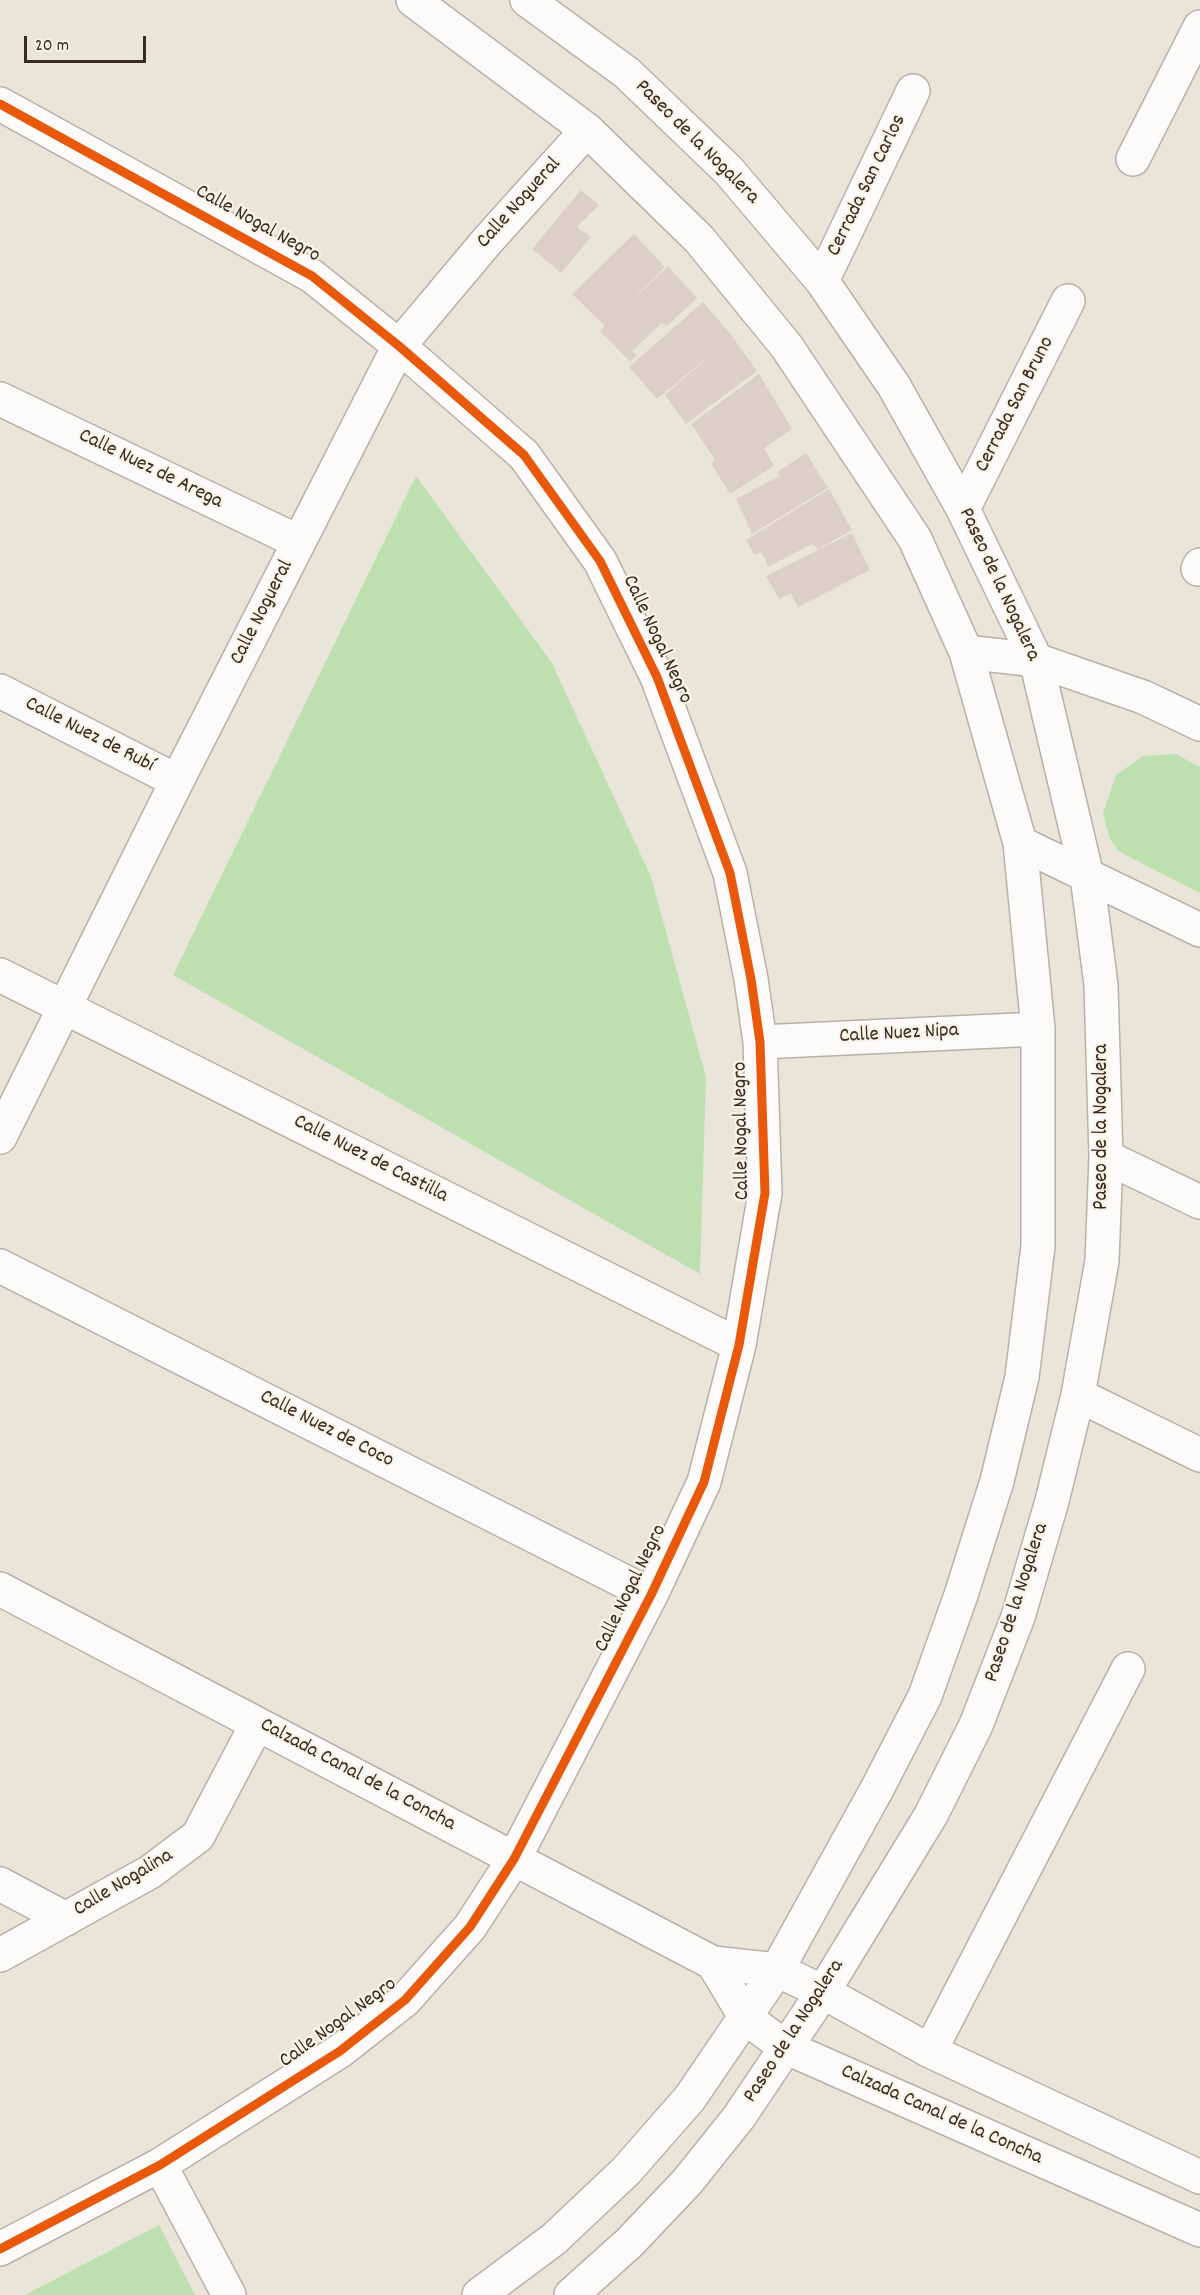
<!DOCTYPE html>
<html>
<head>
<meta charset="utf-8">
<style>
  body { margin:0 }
  #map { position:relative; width:1200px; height:2295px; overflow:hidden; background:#e9e6d9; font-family:Dekko,sans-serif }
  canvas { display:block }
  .scale { position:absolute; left:24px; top:36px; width:122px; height:27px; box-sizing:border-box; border:3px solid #3b2a1e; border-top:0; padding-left:8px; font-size:18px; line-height:21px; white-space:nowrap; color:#3b2a1e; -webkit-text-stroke:4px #f7f3e8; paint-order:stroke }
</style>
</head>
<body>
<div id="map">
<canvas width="1200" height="2295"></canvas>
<div class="scale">20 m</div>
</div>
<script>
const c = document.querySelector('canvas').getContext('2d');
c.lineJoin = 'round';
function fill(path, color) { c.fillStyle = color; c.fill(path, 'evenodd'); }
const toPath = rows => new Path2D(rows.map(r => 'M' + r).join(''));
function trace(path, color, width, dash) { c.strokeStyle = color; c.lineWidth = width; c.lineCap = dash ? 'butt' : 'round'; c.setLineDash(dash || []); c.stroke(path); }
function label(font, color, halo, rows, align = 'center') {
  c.font = font + ' Dekko,sans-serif'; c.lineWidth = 4.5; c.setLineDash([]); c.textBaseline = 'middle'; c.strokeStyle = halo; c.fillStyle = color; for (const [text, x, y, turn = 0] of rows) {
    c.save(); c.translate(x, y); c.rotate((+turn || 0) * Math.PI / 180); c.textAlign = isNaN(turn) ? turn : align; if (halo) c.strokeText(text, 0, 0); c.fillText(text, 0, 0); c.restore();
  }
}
const green = toPath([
  [416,476,552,663,651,877,706,1077,700,1274,173,975],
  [1176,754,1200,767,1200,893,1118,851,1109,837,1103,813,1116,775,1143,756],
  [159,2225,195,2295,25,2295]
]);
const building = toPath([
  [581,190,599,205,577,227,591,237,561,273,532,249],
  [634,234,665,267,618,314,668,266,697,298,667,326,662,323,632,351,637,355,630,362,600,331,605,326,572,294],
  [703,302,732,336,757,371,686,424,665,395,719,348,657,399,629,367],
  [759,374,792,429,764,448,774,466,730,494,711,463,715,460,691,424],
  [806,453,828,488,752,534,736,499,780,476,777,472],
  [829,489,852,530,818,549,812,544,768,567,762,553,754,554,746,540],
  [852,533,870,570,798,607,791,593,779,599,766,576]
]);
const minor = toPath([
  [413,0,587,130,699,239,787,347,915,539,966,652,1020,843,1038,1029,1038,1246,1022,1377,997,1481,961,1595,925,1696,877,1789,777,1970,690,2098,626,2171,554,2239,479,2295],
  [527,0,627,73,729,171,822,281,894,386,963,509,1036,660,1087,876,1101,985,1106,1157,1102,1261,1078,1395,1052,1501,1018,1617,976,1725,931,1815,823,1992,739,2117,687,2182,629,2243,571,2295],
  [0,104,312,276,399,346,524,455,600,561,657,677,730,873,751,979,760,1042,765,1193,739,1345,704,1482,651,1595,514,1859,470,1927,405,2000,340,2051,160,2165,0,2249],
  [1133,159,1200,27],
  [822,281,913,91],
  [0,399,299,542],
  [963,509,1068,301],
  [1198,569,1200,565],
  [966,652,1036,660,1143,697,1200,724],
  [0,691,177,781],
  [1020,843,1200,930],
  [0,975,739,1345],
  [760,1042,1038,1029],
  [0,1137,177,781,399,346,488,240,587,130],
  [1106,1157,1200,1202],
  [0,1266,651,1595],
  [1078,1395,1200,1455],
  [0,1589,713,1963,777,1970,823,1992,930,2051,1200,2177],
  [0,1884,66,1919],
  [0,1955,150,1872,198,1836,257,1724],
  [713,1963,746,2018,785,2047,1200,2230],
  [930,2051,1128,1669],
  [160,2165,229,2295]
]);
const cycleway = toPath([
  [0,104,312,276,399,346,524,455,600,561,657,677,730,873,751,979,760,1042,765,1193,739,1345,704,1482,651,1595,514,1859,470,1927,405,2000,340,2051,160,2165,0,2249]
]);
const streetNames = [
  ["Paseo de la Nogalera",696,143,45],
  ["Cerrada San Carlos",868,186,-64],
  ["Calle Nogueral",520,204,-48],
  ["Calle Nogal Negro",257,225,29],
  ["Cerrada San Bruno",1016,405,-63],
  ["Calle Nuez de Arega",150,470,26],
  ["Paseo de la Nogalera",998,585,65],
  ["Calle Nogueral",263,613,-63],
  ["Calle Nogal Negro",656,640,65],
  ["Calle Nuez de Rubí",89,736,27],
  ["Calle Nuez Nipa",899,1035,-3],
  ["Paseo de la Nogalera",1103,1127,-90],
  ["Calle Nogal Negro",743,1131,-91],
  ["Calle Nuez de Castilla",370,1160,27],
  ["Calle Nuez de Coco",326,1430,27],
  ["Calle Nogal Negro",632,1589,-64],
  ["Paseo de la Nogalera",1018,1603,-72],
  ["Calzada Canal de la Concha",357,1776,28],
  ["Calle Nogalina",124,1884,-31],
  ["Calle Nogal Negro",339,2024,-36],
  ["Paseo de la Nogalera",795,2032,-57],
  ["Calzada Canal de la Concha",941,2116,24]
];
fill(green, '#bedfb0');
fill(building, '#dbcfc8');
trace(minor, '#b6b2a9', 36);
trace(minor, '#fcfbf9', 33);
trace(cycleway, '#e8590c', 9);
label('21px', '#3b2a1e', '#f7f3e8', streetNames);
</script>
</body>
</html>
